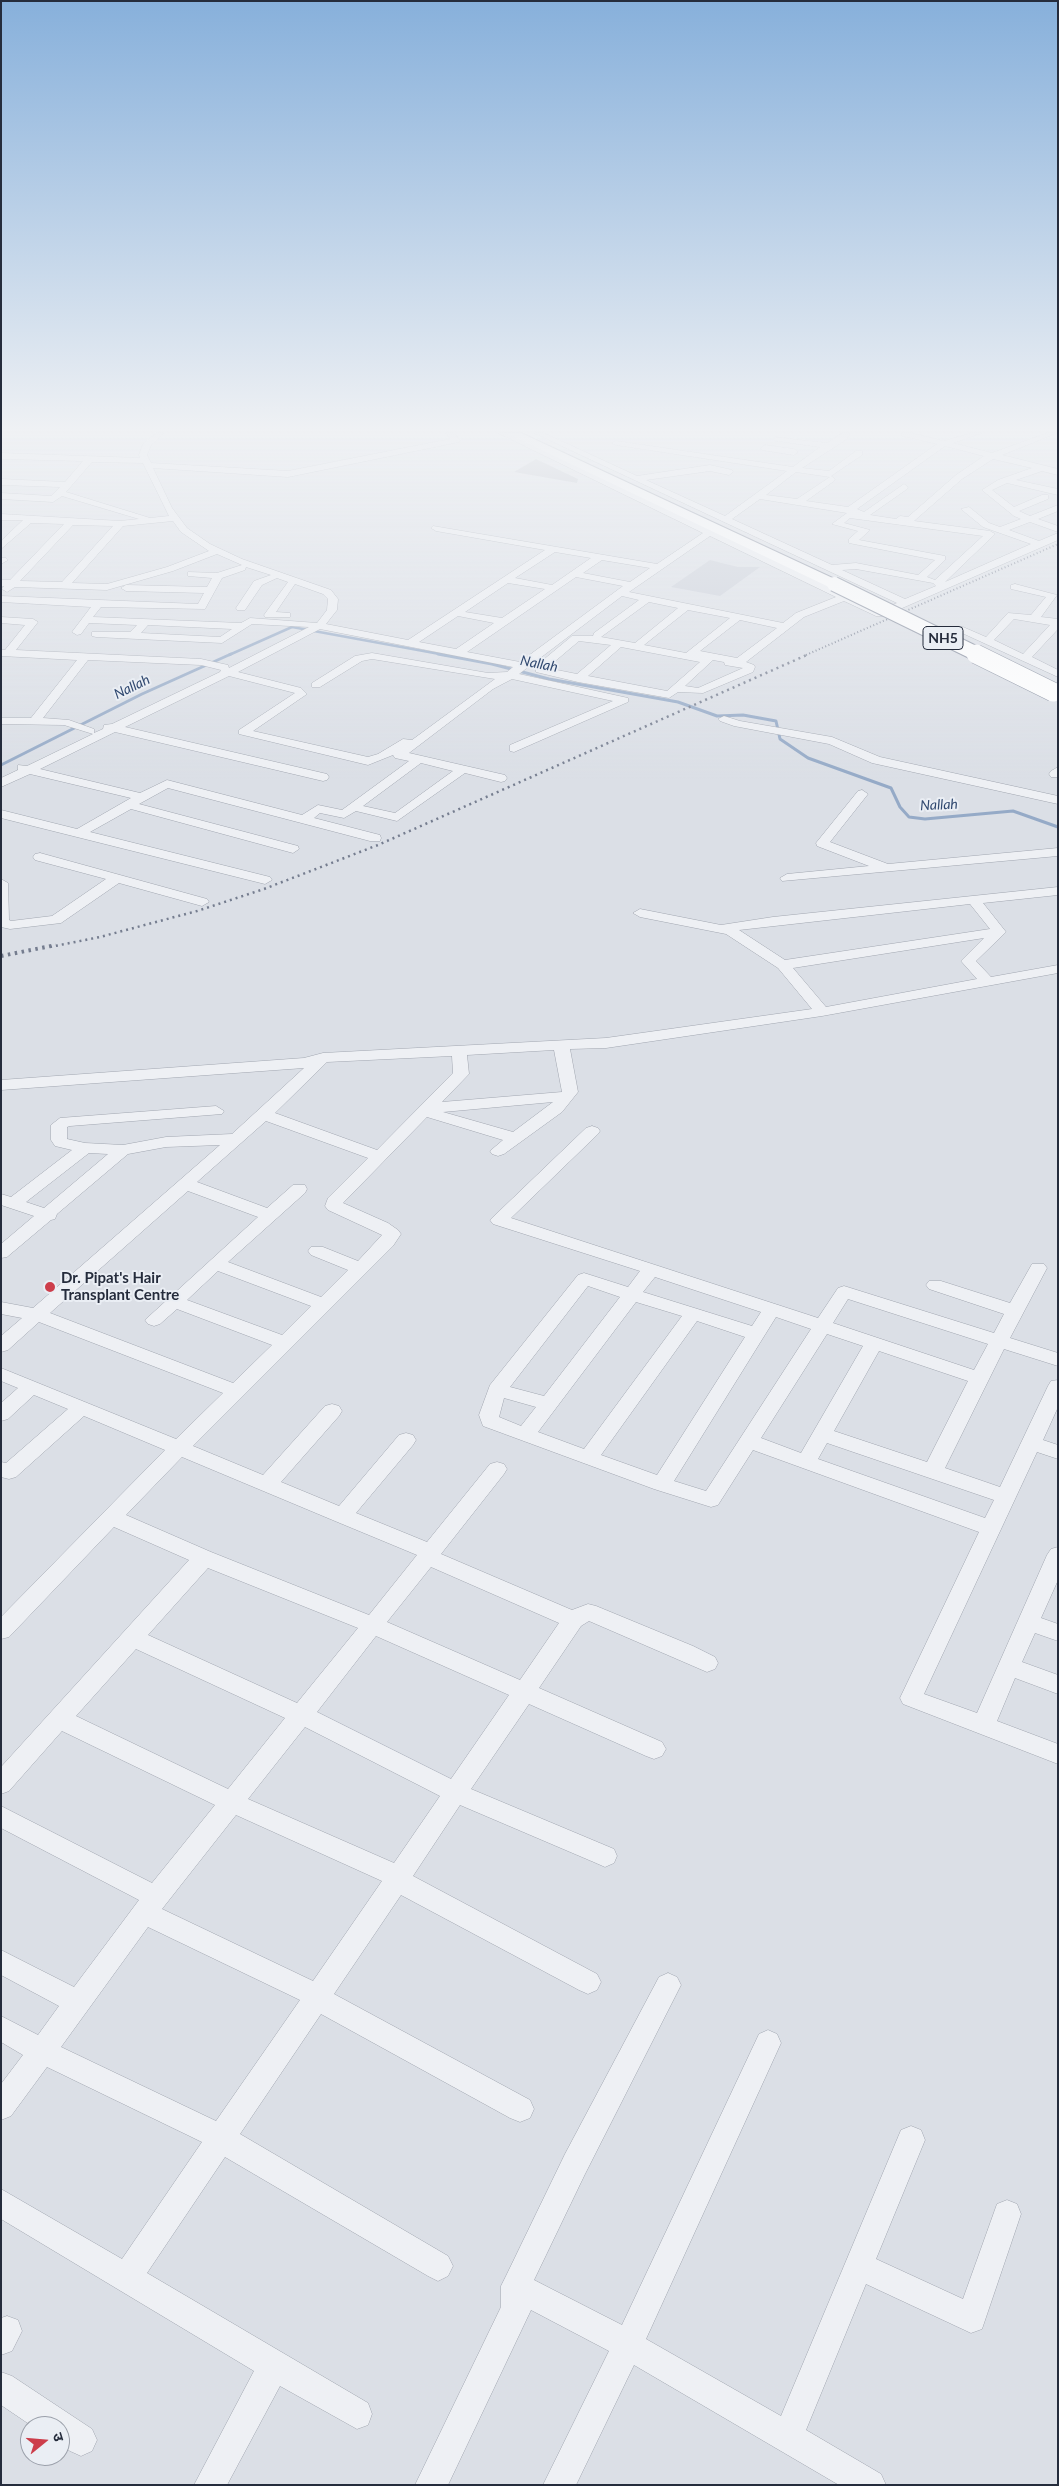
<!DOCTYPE html>
<html>
<head>
<meta charset="utf-8">
<style>
  body { margin:0 }
  #map { position:relative; width:1059px; height:2486px; overflow:hidden; background:#dbdfe6; font-family:Lato,"Noto Sans Devanagari",sans-serif }
  canvas { display:block }
  .frame { position:absolute; inset:0; border:2px solid #252c3c; pointer-events:none }
  .north { position:absolute; left:20px; top:2416px; width:50px; height:50px; box-sizing:border-box; background:#eaeef4; border:1px solid #9ba0aa; border-radius:50%; rotate:73deg; font-size:14px; font-weight:700; line-height:20px; text-align:center; color:#252c3c }
  .north::after { content:''; display:block; margin:auto; width:18px; height:22px; background:#cd3e4b; clip-path:polygon(50% 0,100% 100%,50% 72%,0 100%) }
</style>
</head>
<body>
<div id="map">
<canvas width="1059" height="2486"></canvas>
<div class="frame"></div>
<div class="north">उ</div>
</div>
<script>
const c = document.querySelector('canvas').getContext('2d');
c.lineJoin = 'round';
function fill(path, color) { c.fillStyle = color; c.fill(path, 'evenodd'); }
const toPath = rows => new Path2D(rows.map(r => 'M' + r).join(''));
function trace(path, color, width, dash) { c.strokeStyle = color; c.lineWidth = width; c.lineCap = dash ? 'butt' : 'round'; c.setLineDash(dash || []); c.stroke(path); }
function label(font, color, halo, rows, align = 'center') {
  c.font = font + ' Lato,sans-serif'; c.lineWidth = 4; c.setLineDash([]); c.textBaseline = 'middle'; c.strokeStyle = halo; c.fillStyle = color; for (const [text, x, y, turn = 0] of rows) {
    c.save(); c.translate(x, y); c.rotate((+turn || 0) * Math.PI / 180); c.textAlign = isNaN(turn) ? turn : align; if (halo) c.strokeText(text, 0, 0); c.fillText(text, 0, 0); c.restore();
  }
}
const built = toPath([
  [710,560,738,567,760,567,720,596,671,587]
]);
const streamFar1 = toPath([
  [229,655,292,627,445,655]
]);
const stream = toPath([
  [438,654,492,664,549,679,678,702,717,716,743,715,776,721,780,739,808,758,891,788,900,807,909,817,925,819,1013,811,1058,827],
  [1,765,142,694,231,654]
]);
const building = toPath([
  [536,459,578,479,577,483,514,472]
]);
const minor = toPath([
  [156,433,164,433,151,445,147,455,151,463,288,471,450,439,446,433,454,433,460,440,459,442,288,477,153,468,172,508,187,528,210,544,242,559,331,590,338,599,337,610,326,624,408,640,545,550,436,531,431,528,433,526,657,564,703,533,498,433,508,433,880,610,897,603,534,433,544,433,637,476,710,465,732,470,733,472,729,475,710,471,646,480,725,516,787,471,616,445,612,443,616,441,793,467,820,447,778,441,775,441,775,437,827,443,842,433,850,433,847,439,802,468,829,471,856,451,862,451,862,455,831,476,835,479,834,481,806,501,848,507,937,444,902,436,902,433,912,433,944,441,971,433,982,433,953,443,992,453,1047,433,1057,433,1002,455,1058,469,1058,475,1042,471,1016,480,1058,489,1058,495,1007,483,992,490,1014,507,1042,495,1048,495,1048,499,1019,511,1030,516,1058,505,1058,511,1038,519,1058,526,1058,532,1030,522,1009,530,1039,541,1058,533,1058,540,884,616,876,616,844,601,804,617,746,662,754,665,755,667,753,672,703,693,678,692,669,698,578,682,536,672,536,666,572,636,593,636,594,633,639,600,622,596,519,674,628,698,628,702,514,752,510,751,510,745,613,701,512,679,493,689,409,753,505,775,507,778,505,781,501,782,465,773,397,821,356,811,344,818,320,813,314,818,380,835,381,838,380,841,370,841,168,788,139,804,298,846,299,849,293,853,131,809,90,832,270,877,272,880,265,884,1,818,1,810,77,829,131,798,30,774,1,787,1,778,18,770,18,765,27,766,93,734,64,725,1,724,2,718,31,718,77,660,1,656,1,650,5,650,25,625,1,623,1,617,33,619,38,622,16,650,201,659,228,665,229,668,309,627,252,624,222,643,96,637,92,636,92,632,130,632,137,625,89,623,81,634,77,635,72,632,91,607,1,602,1,596,198,604,204,593,126,591,121,588,126,585,207,587,212,578,188,576,188,572,217,573,242,565,217,554,173,571,107,590,15,587,7,592,2,589,4,586,1,586,1,580,10,580,64,524,31,523,1,549,1,541,23,520,1,520,1,514,120,521,139,519,62,496,53,502,1,499,1,493,51,496,60,487,1,485,1,479,65,482,83,461,1,459,1,453,140,458,139,455,143,444,156,433],
  [945,446,984,456,956,475,908,517,900,516,896,519,870,515,907,489,908,487,904,484,864,512,857,509,945,446],
  [993,459,1032,468,998,480,982,490,1014,516,1021,519,1000,527,989,523,969,507,961,509,983,527,1031,544,945,582,995,534,990,531,914,521,962,479,993,459],
  [92,462,143,463,169,516,150,518,66,492,92,462],
  [796,472,830,477,797,499,766,495,796,472],
  [760,499,847,513,832,524,858,531,849,539,849,543,935,560,918,575,856,563,832,565,732,519,760,499],
  [850,518,983,536,935,580,927,577,945,560,945,556,859,540,870,530,844,523,850,518],
  [173,521,181,532,209,551,167,567,107,584,72,583,123,526,173,521],
  [73,525,113,526,62,582,20,581,73,525],
  [710,536,836,597,796,613,783,623,629,592,710,536],
  [555,552,591,558,552,585,515,578,555,552],
  [602,560,650,568,630,582,583,573,602,560],
  [246,567,271,575,254,581,236,608,237,610,245,610,262,585,277,578,288,582,264,615,265,617,290,617,290,613,276,612,295,584,323,594,328,599,327,610,317,623,250,618,241,623,93,617,101,607,205,609,222,578,245,570,246,567],
  [856,569,933,583,936,586,905,599,842,570,856,569],
  [576,577,623,586,520,662,467,652,576,577],
  [508,583,545,589,502,618,465,612,508,583],
  [649,602,678,608,635,643,601,637,649,602],
  [688,610,730,618,686,653,644,645,688,610],
  [458,616,494,623,456,649,419,642,458,616],
  [740,620,777,628,737,658,700,651,740,620],
  [148,625,232,629,220,637,141,633,148,625],
  [320,629,513,667,507,672,488,673,372,653,355,656,312,683,312,687,320,687,362,661,372,659,495,679,412,740,403,739,378,754,368,757,253,731,307,694,301,688,238,672,320,629],
  [579,641,611,645,577,674,547,668,579,641],
  [621,647,700,662,667,691,588,676,621,647],
  [88,660,201,665,221,670,220,672,112,724,104,725,103,729,94,733,94,729,69,720,43,718,88,660],
  [713,660,724,662,725,665,743,668,698,688,685,686,713,660],
  [229,676,295,693,239,730,239,734,368,765,393,755,395,758,409,761,342,810,318,805,302,815,167,780,140,793,40,769,115,732,323,781,327,780,329,777,327,774,125,727,229,676],
  [421,763,453,771,395,813,363,806,421,763],
  [765,445,794,449,798,452,794,455,762,450,761,448,765,445],
  [1,558,6,558,8,560,1,564,1,558],
  [1015,584,1057,595,1041,617,1058,619,1058,629,1032,657,1058,670,1058,677,962,633,940,637,943,641,938,644,927,635,932,632,963,627,986,637,1008,613,1031,615,1046,597,1011,589,1011,585,1015,584],
  [1014,619,1050,625,1023,654,994,640,1014,619],
  [724,716,740,721,832,737,880,757,1058,796,1058,804,872,763,829,744,734,726,720,721,718,719,724,716],
  [1058,767,1058,777,1051,777,1049,774,1051,771,1058,767],
  [862,790,868,794,830,842,888,864,1058,848,1058,856,782,881,780,878,787,874,869,866,817,846,816,843,858,791,862,790],
  [40,853,207,899,209,902,202,906,119,883,61,923,10,929,1,927,1,879,8,883,9,920,11,921,52,916,106,879,35,860,33,857,35,854,40,853],
  [1058,887,1058,895,983,903,1006,932,976,961,991,977,1058,965,1058,973,822,1016,606,1048,570,1049,578,1092,562,1112,504,1154,498,1156,492,1154,490,1151,503,1140,427,1117,343,1203,388,1223,398,1230,401,1234,393,1246,193,1446,263,1475,325,1406,332,1404,339,1406,342,1411,339,1416,281,1482,339,1506,399,1435,406,1433,413,1435,416,1440,413,1445,356,1513,427,1542,490,1464,497,1462,504,1464,507,1469,504,1474,441,1554,572,1610,588,1604,596,1606,693,1646,715,1657,718,1663,715,1669,707,1672,589,1621,581,1626,539,1688,662,1742,666,1749,662,1756,654,1759,646,1756,529,1704,471,1789,614,1849,617,1856,614,1863,605,1867,596,1863,460,1805,413,1876,597,1974,601,1982,597,1990,588,1994,579,1990,401,1895,334,1994,530,2100,534,2109,530,2118,520,2122,510,2118,321,2014,240,2134,448,2256,453,2266,448,2276,438,2281,428,2276,225,2157,147,2273,368,2403,372,2414,368,2425,357,2429,280,2386,227,2485,194,2485,254,2371,1,2219,1,2189,122,2259,202,2142,47,2067,11,2116,1,2120,1,2084,23,2055,1,2042,1,2016,38,2035,59,2006,1,1975,1,1950,74,1987,139,1900,1,1828,1,1806,152,1883,215,1805,62,1731,9,1791,1,1794,1,1767,189,1560,114,1527,9,1637,1,1639,1,1617,165,1450,84,1416,16,1477,9,1479,1,1477,1,1462,6,1463,68,1409,34,1395,8,1419,1,1421,1,1403,18,1388,1,1381,1,1368,176,1439,223,1393,39,1322,8,1350,1,1352,1,1336,22,1318,1,1314,1,1302,33,1308,220,1145,166,1147,128,1154,57,1214,55,1219,51,1220,7,1257,1,1258,1,1244,34,1216,1,1205,1,1194,11,1197,72,1150,55,1146,51,1140,51,1125,60,1118,216,1106,224,1111,222,1114,70,1126,67,1127,67,1139,85,1143,123,1145,166,1137,232,1134,304,1068,1,1090,1,1080,304,1058,323,1053,606,1038,812,1009,778,968,726,934,640,917,633,913,640,909,721,925,773,917,1058,887],
  [970,904,990,929,785,960,739,930,970,904],
  [984,938,961,961,977,979,826,1007,793,968,984,938],
  [554,1050,562,1092,442,1102,469,1074,467,1055,554,1050],
  [452,1056,453,1073,377,1150,275,1113,327,1062,452,1056],
  [553,1102,513,1132,443,1112,553,1102],
  [266,1121,368,1158,328,1198,325,1206,328,1210,382,1235,358,1261,323,1247,311,1247,308,1251,311,1255,348,1270,321,1297,228,1262,305,1193,307,1189,305,1185,293,1185,267,1208,197,1182,266,1121],
  [89,1153,108,1154,44,1208,26,1202,89,1153],
  [188,1191,258,1217,145,1320,148,1324,154,1326,160,1324,177,1309,272,1345,233,1383,50,1313,188,1191],
  [218,1271,311,1306,282,1335,187,1300,218,1271],
  [182,1457,335,1521,417,1555,369,1615,211,1552,126,1515,182,1457],
  [431,1567,559,1623,520,1680,387,1622,431,1567],
  [208,1568,358,1628,297,1703,148,1635,208,1568],
  [376,1636,509,1695,451,1779,317,1712,376,1636],
  [136,1649,285,1718,228,1789,76,1716,136,1649],
  [305,1727,440,1796,394,1863,248,1799,305,1727],
  [236,1815,382,1881,313,1981,162,1909,236,1815],
  [148,1927,300,2000,216,2121,61,2047,148,1927],
  [592,1126,598,1128,600,1131,598,1134,511,1218,818,1318,838,1288,844,1286,994,1333,1004,1314,929,1289,926,1285,929,1281,941,1281,1010,1303,1032,1264,1044,1264,1047,1268,1010,1338,1058,1353,1058,1366,1004,1349,945,1468,1000,1487,1048,1386,1051,1381,1058,1380,1058,1407,1043,1440,1058,1445,1058,1459,1037,1452,924,1694,977,1713,1047,1555,1051,1549,1058,1547,1058,1580,1041,1618,1058,1624,1058,1641,1035,1633,1022,1662,1058,1675,1058,1694,1015,1678,997,1721,1058,1744,1058,1764,903,1704,900,1698,979,1532,753,1450,718,1505,711,1507,654,1489,483,1426,479,1415,490,1385,578,1275,584,1273,628,1287,640,1271,493,1224,490,1220,586,1128,592,1126],
  [655,1277,761,1312,752,1326,643,1292,655,1277],
  [588,1286,620,1297,544,1396,510,1387,588,1286],
  [848,1299,988,1344,974,1370,833,1323,848,1299],
  [636,1302,682,1316,584,1449,538,1432,636,1302],
  [776,1317,811,1329,706,1491,674,1481,776,1317],
  [697,1321,745,1337,657,1475,601,1455,697,1321],
  [827,1334,863,1346,801,1453,761,1438,827,1334],
  [879,1351,968,1381,927,1462,834,1431,879,1351],
  [504,1398,536,1407,521,1426,499,1417,504,1398],
  [827,1443,994,1500,985,1518,818,1459,827,1443],
  [668,1973,677,1977,681,1985,585,2174,534,2280,622,2325,759,2034,768,2030,777,2034,781,2043,646,2339,781,2416,901,2130,911,2126,921,2130,925,2140,876,2259,963,2299,997,2204,1007,2200,1017,2204,1021,2214,982,2329,971,2333,866,2284,806,2430,881,2474,886,2485,839,2485,634,2365,576,2485,543,2485,609,2351,531,2310,448,2485,415,2485,501,2307,501,2286,506,2276,565,2154,659,1977,668,1973],
  [7,2316,18,2320,22,2331,12,2351,1,2355,1,2318,7,2316],
  [1,2372,12,2376,92,2429,97,2440,92,2451,81,2456,70,2451,60,2444,60,2426,32,2426,1,2405,1,2372]
]);
const highway = toPath([
  [506,433,521,433,839,581,841,584,834,588,829,587,506,433]
]);
const railFar2 = toPath([
  [806,655,1058,544]
]);
const railFar1 = toPath([
  [50,947,100,937,197,911,264,889,378,845,809,654]
]);
const rail = toPath([
  [1,956,56,945]
]);
const highwayBridgeFar1 = toPath([
  [834,584,979,655]
]);
const highwayBridge = toPath([
  [976,654,1053,692]
]);
const markers = [
  [50,1287,6,"#cd3e4b"]
];
const shields = [
  [943,638,40]
];
const shieldNames = [
  ["NH5",943,638]
];
const farWaternames = [
  ["Nallah",539,664,11],
  ["Nallah",132,687,-26],
  ["Nallah",939,805,-2]
];
const poiNames = [
  ["Dr. Pipat's Hair",61,1278],
  ["Transplant Centre",61,1295]
];
fill(built, '#c9ced8');
trace(streamFar1, '#95aac7', 2.5);
trace(stream, '#95aac7', 3);
fill(building, '#b3b8c2');
trace(minor, '#a1a6b0', 1);
trace(highway, '#838b9c', 2);
fill(minor, '#eef0f4');
fill(highway, '#fff');
trace(railFar2, '#757d8f', 2, [1, 2.5]);
trace(railFar1, '#757d8f', 2.5, [2, 4]);
trace(rail, '#757d8f', 4, [2.5, 4.5]);
trace(highwayBridgeFar1, '#838b9c', 16, []);
trace(highwayBridge, '#838b9c', 20, []);
trace(highwayBridgeFar1, '#fff', 14);
trace(highwayBridge, '#fff', 19);
const sky = c.createLinearGradient(0, 0, 0, 781);
sky.addColorStop(0, '#87b0db');
sky.addColorStop(0.55, '#eff1f4');
sky.addColorStop(1, '#eff1f400');
c.fillStyle = sky;
c.fillRect(0, 0, 1059, 781);
for (const [x, y, r, color] of markers) { const dot = new Path2D(); dot.arc(x, y, r, 0, 2 * Math.PI); c.fillStyle = color; c.fill(dot); trace(dot, '#eaeef4', 2); }
for (const [x, y, w] of shields) { const box = new Path2D(); box.roundRect(x - w / 2, y - 11.5, w, 23, 4); c.fillStyle = '#eaeef4'; c.fill(box); trace(box, '#252c3c', 1); }
label('bold 14px', '#252c3c', null, shieldNames);
label('italic 14px', '#30486f', '#eaeef4', farWaternames);
label('bold 15px', '#252c3c', '#eaeef4', poiNames, 'left');
</script>
</body>
</html>
